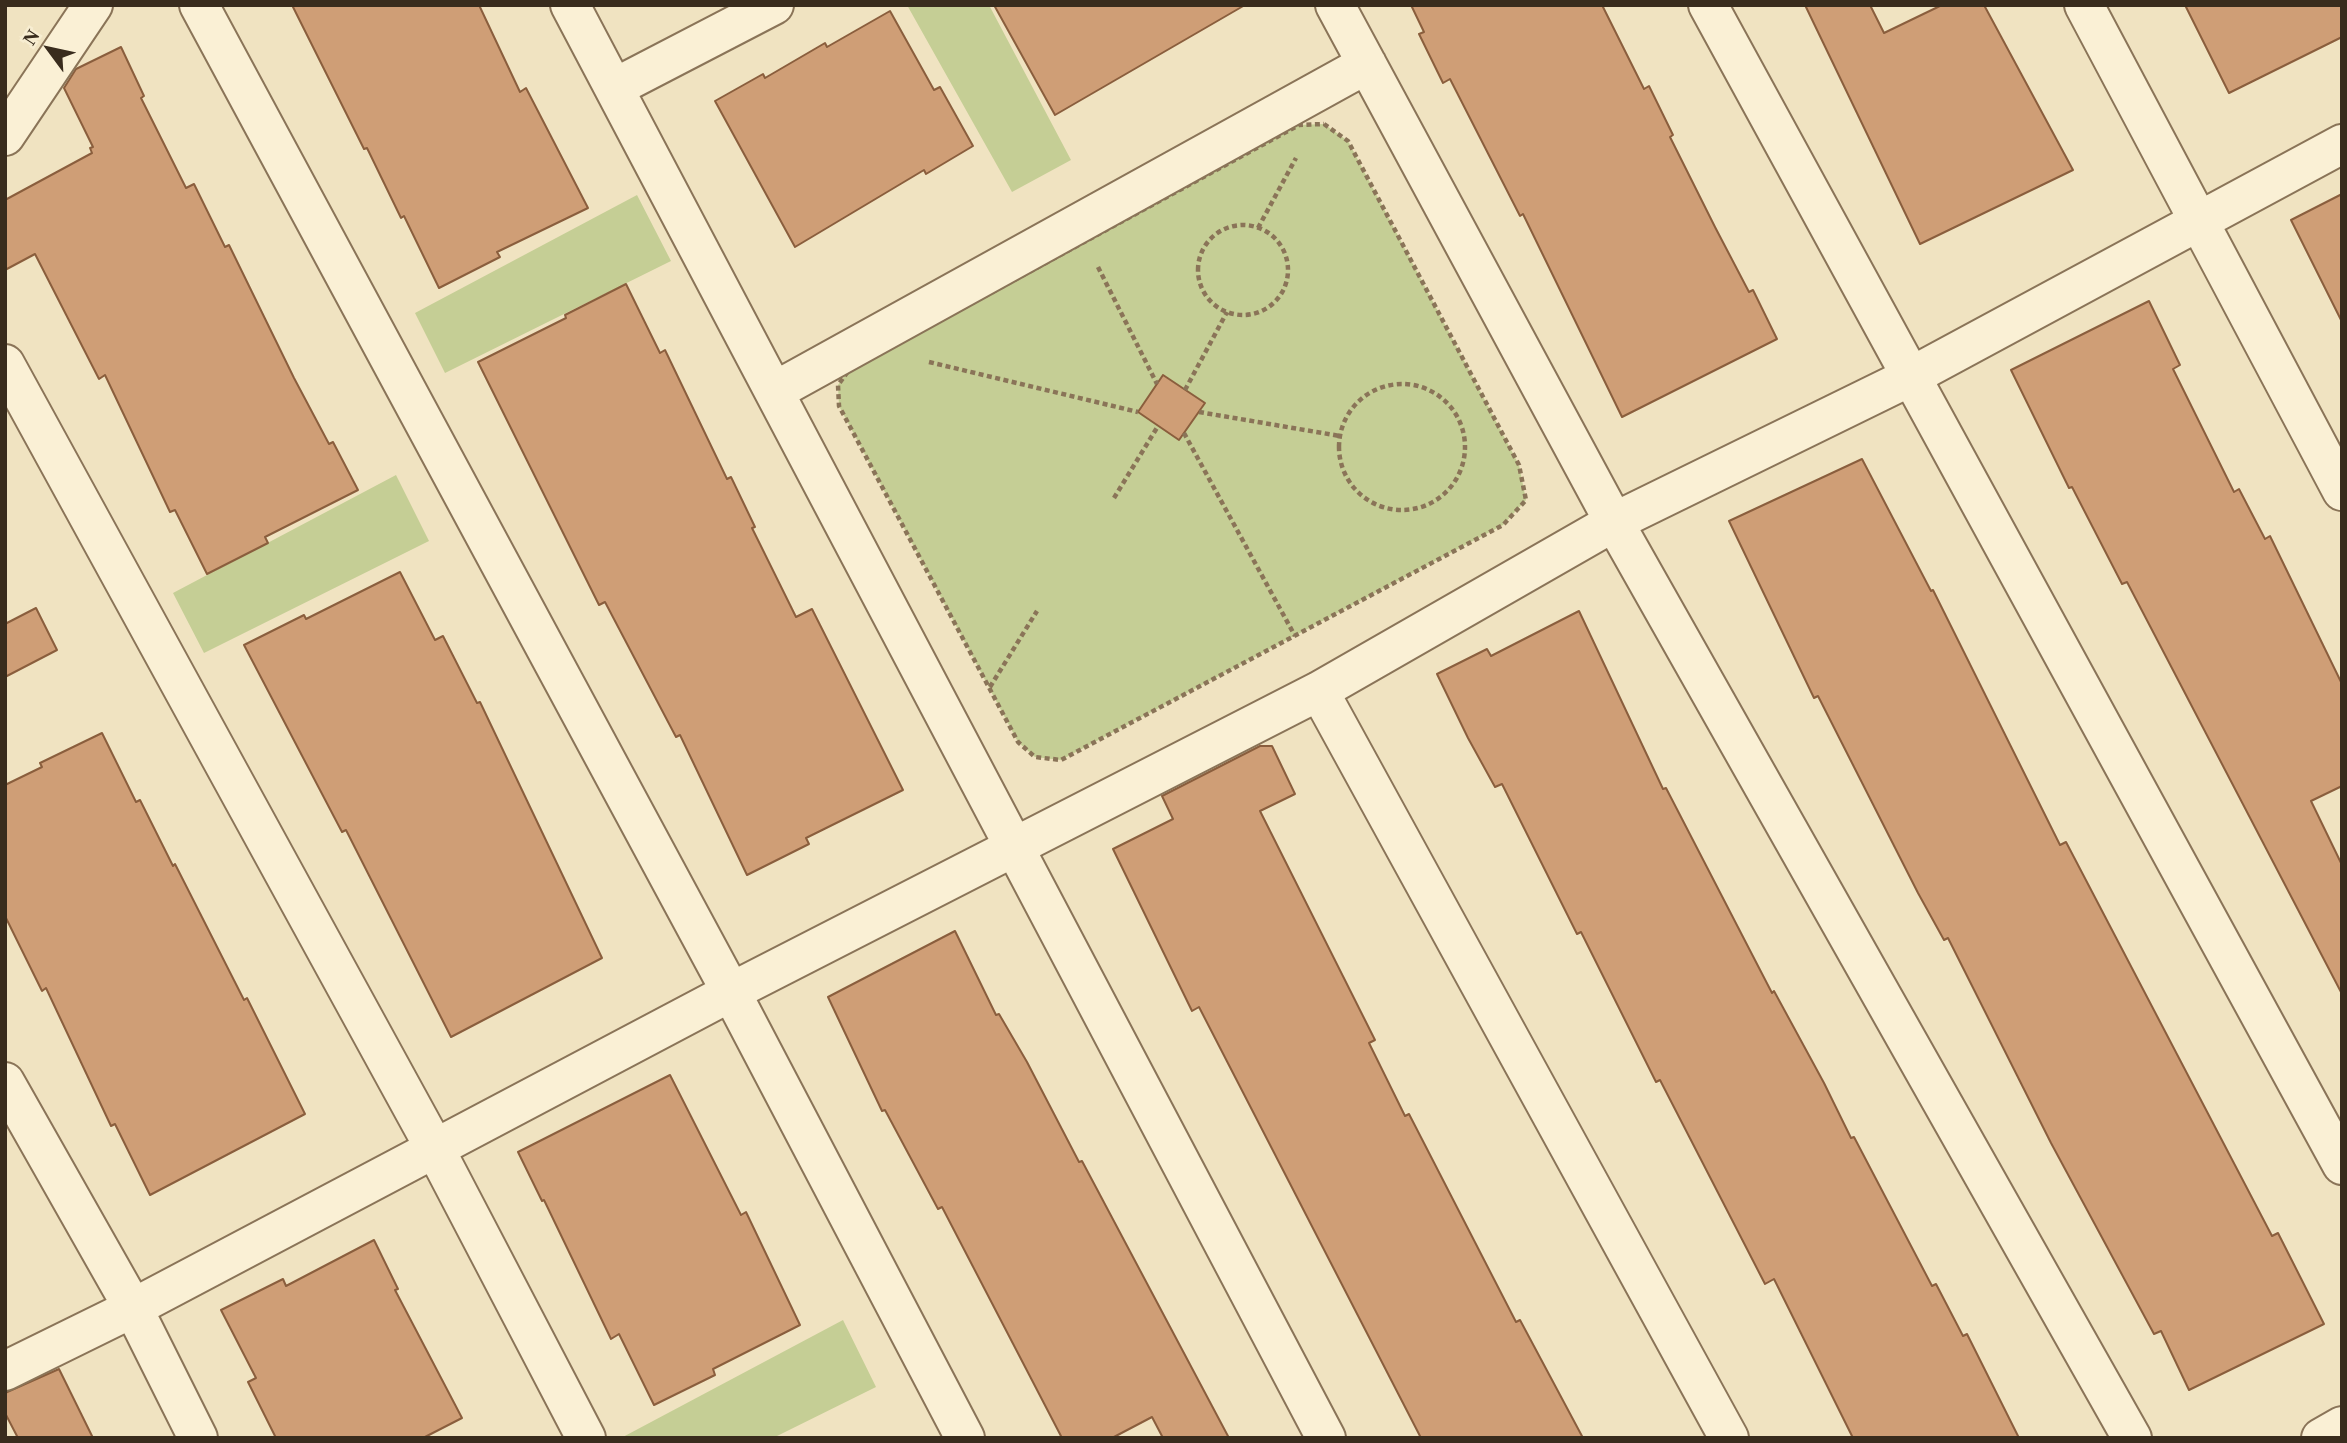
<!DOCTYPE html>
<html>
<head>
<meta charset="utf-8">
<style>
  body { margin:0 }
  #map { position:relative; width:2347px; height:1443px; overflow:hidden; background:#f0e3c1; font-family:"Times New Roman",serif }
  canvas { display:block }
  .frame { position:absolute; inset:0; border:7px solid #392c1d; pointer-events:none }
  .north { position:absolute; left:14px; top:14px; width:70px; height:70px; -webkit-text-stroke:5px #f7edd1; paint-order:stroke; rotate:303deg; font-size:19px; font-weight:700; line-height:28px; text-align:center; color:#392c1d }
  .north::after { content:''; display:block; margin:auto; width:24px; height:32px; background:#392c1d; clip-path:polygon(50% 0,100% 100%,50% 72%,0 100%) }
</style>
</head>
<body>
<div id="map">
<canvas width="2347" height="1443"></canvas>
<div class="frame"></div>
<div class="north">N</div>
</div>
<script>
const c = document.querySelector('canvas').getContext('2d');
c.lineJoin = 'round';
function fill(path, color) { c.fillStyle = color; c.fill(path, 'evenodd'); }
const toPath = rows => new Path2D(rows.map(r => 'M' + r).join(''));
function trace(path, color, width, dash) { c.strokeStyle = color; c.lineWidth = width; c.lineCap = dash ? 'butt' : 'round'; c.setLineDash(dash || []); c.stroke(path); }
const green = toPath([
  [907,5,989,5,1071,160,1012,192],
  [1324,124,1348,141,1519,465,1526,500,1503,525,1061,760,1035,757,1018,742,839,406,838,385,849,370,1299,125],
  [637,195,671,261,445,373,415,313],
  [396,475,429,541,204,653,173,593],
  [843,1320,876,1387,773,1438,621,1438]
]);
const building = toPath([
  [292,5,479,5,520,92,526,88,588,208,497,252,500,257,439,288,404,216,401,218,367,148,364,149,292,5],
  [994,5,1245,5,1055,115,994,5],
  [1411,5,1602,5,1644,89,1649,86,1673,135,1670,137,1715,227,1749,292,1753,290,1777,339,1622,417,1523,214,1520,216,1450,79,1443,83,1419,34,1424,32,1411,5],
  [1805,5,1870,5,1884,33,1942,5,1984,5,2073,170,1920,244,1805,5],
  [2185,5,2342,5,2342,37,2229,93,2185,5],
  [890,11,934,90,940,87,973,146,926,174,924,170,795,247,715,101,763,74,765,78,825,43,827,47,890,11],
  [121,47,144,96,141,98,186,188,194,184,225,247,229,245,294,378,329,444,333,442,358,490,265,537,268,543,207,574,175,510,170,512,105,375,99,379,35,254,5,270,5,200,92,153,90,148,93,147,64,88,76,69,121,47],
  [2342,194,2342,322,2291,220,2342,194],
  [626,284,660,353,665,350,727,479,731,477,755,527,752,528,796,617,812,609,903,790,806,838,809,844,747,875,680,735,676,737,605,602,599,605,478,362,566,318,565,315,626,284],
  [2149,301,2180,365,2173,369,2234,492,2239,489,2265,539,2270,536,2342,684,2342,786,2311,801,2342,865,2342,994,2127,582,2122,584,2072,487,2069,488,2011,370,2149,301],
  [1163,375,1205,403,1179,440,1138,412,1163,375],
  [1862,459,1931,591,1933,590,2060,845,2066,842,2272,1236,2278,1233,2324,1324,2189,1390,2161,1331,2154,1334,2051,1143,1948,938,1944,940,1918,893,1818,696,1814,698,1729,521,1862,459],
  [400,572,435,640,443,636,477,703,480,702,602,958,451,1037,346,830,342,832,244,645,304,615,306,619,400,572],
  [36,608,57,650,5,677,5,624,36,608],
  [1579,611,1663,789,1666,788,1772,993,1774,991,1824,1083,1851,1138,1854,1137,1932,1286,1936,1284,1963,1336,1967,1334,2019,1438,1853,1438,1774,1279,1765,1284,1660,1080,1656,1082,1581,932,1577,934,1502,784,1495,787,1468,738,1437,674,1487,649,1491,656,1579,611],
  [102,733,136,802,140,800,173,866,175,864,244,1000,247,998,305,1114,150,1195,115,1124,111,1126,46,988,42,991,5,916,5,785,42,767,40,763,102,733],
  [1260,746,1272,746,1295,794,1260,811,1375,1040,1369,1043,1405,1116,1409,1114,1516,1322,1520,1320,1583,1438,1421,1438,1199,1007,1192,1011,1113,849,1173,819,1162,796,1260,746],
  [955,931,996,1015,999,1014,1027,1062,1079,1162,1082,1161,1229,1438,1163,1438,1152,1417,1112,1438,1062,1438,942,1207,938,1209,885,1110,882,1111,828,997,955,931],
  [670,1075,741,1215,746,1212,800,1325,713,1369,715,1375,654,1405,619,1334,611,1339,544,1200,542,1201,518,1152,670,1075],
  [374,1240,398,1289,395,1290,462,1418,423,1438,276,1438,248,1382,256,1378,221,1310,283,1279,286,1286,374,1240],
  [59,1369,93,1438,18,1438,5,1413,5,1393,59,1369]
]);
const path = toPath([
  [1324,124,1348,141,1519,465,1526,500,1503,525,1061,760,1035,757,1018,742,839,406,838,385,849,370,1299,125,1324,124],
  '1198 270a45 45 0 1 1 90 0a45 45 0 1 1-90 0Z',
  [1258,228,1296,158],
  [1098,267,1157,384],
  [929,362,1138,412],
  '1339 447a63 63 0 1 1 126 0a63 63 0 1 1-126 0Z',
  [1185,390,1227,312],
  [1199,412,1340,436],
  [1184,433,1295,636],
  [1114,498,1158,426],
  [990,687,1037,611]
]);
const street = toPath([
  [199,5,731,992,965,1438],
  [570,5,1326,1438],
  [1335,5,1614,522,2132,1438],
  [1708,5,2342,1165],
  [2084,5,2342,491],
  [614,88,774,5],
  [5,136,93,5],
  [5,364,434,1147,586,1438],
  [775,391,1367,64],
  [1319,691,1729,1438],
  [5,1082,133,1308,198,1438],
  [5,1371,133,1308,731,992,1319,691,1614,522,1910,377,2342,144],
  [2321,1438,2342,1426]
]);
fill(green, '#c5ce95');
fill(building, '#cf9e76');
trace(building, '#8a5e3d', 2);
trace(street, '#8a7458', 42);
trace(path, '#8a7458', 4.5, [5, 3.5]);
trace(street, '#faf0d5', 38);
</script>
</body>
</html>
